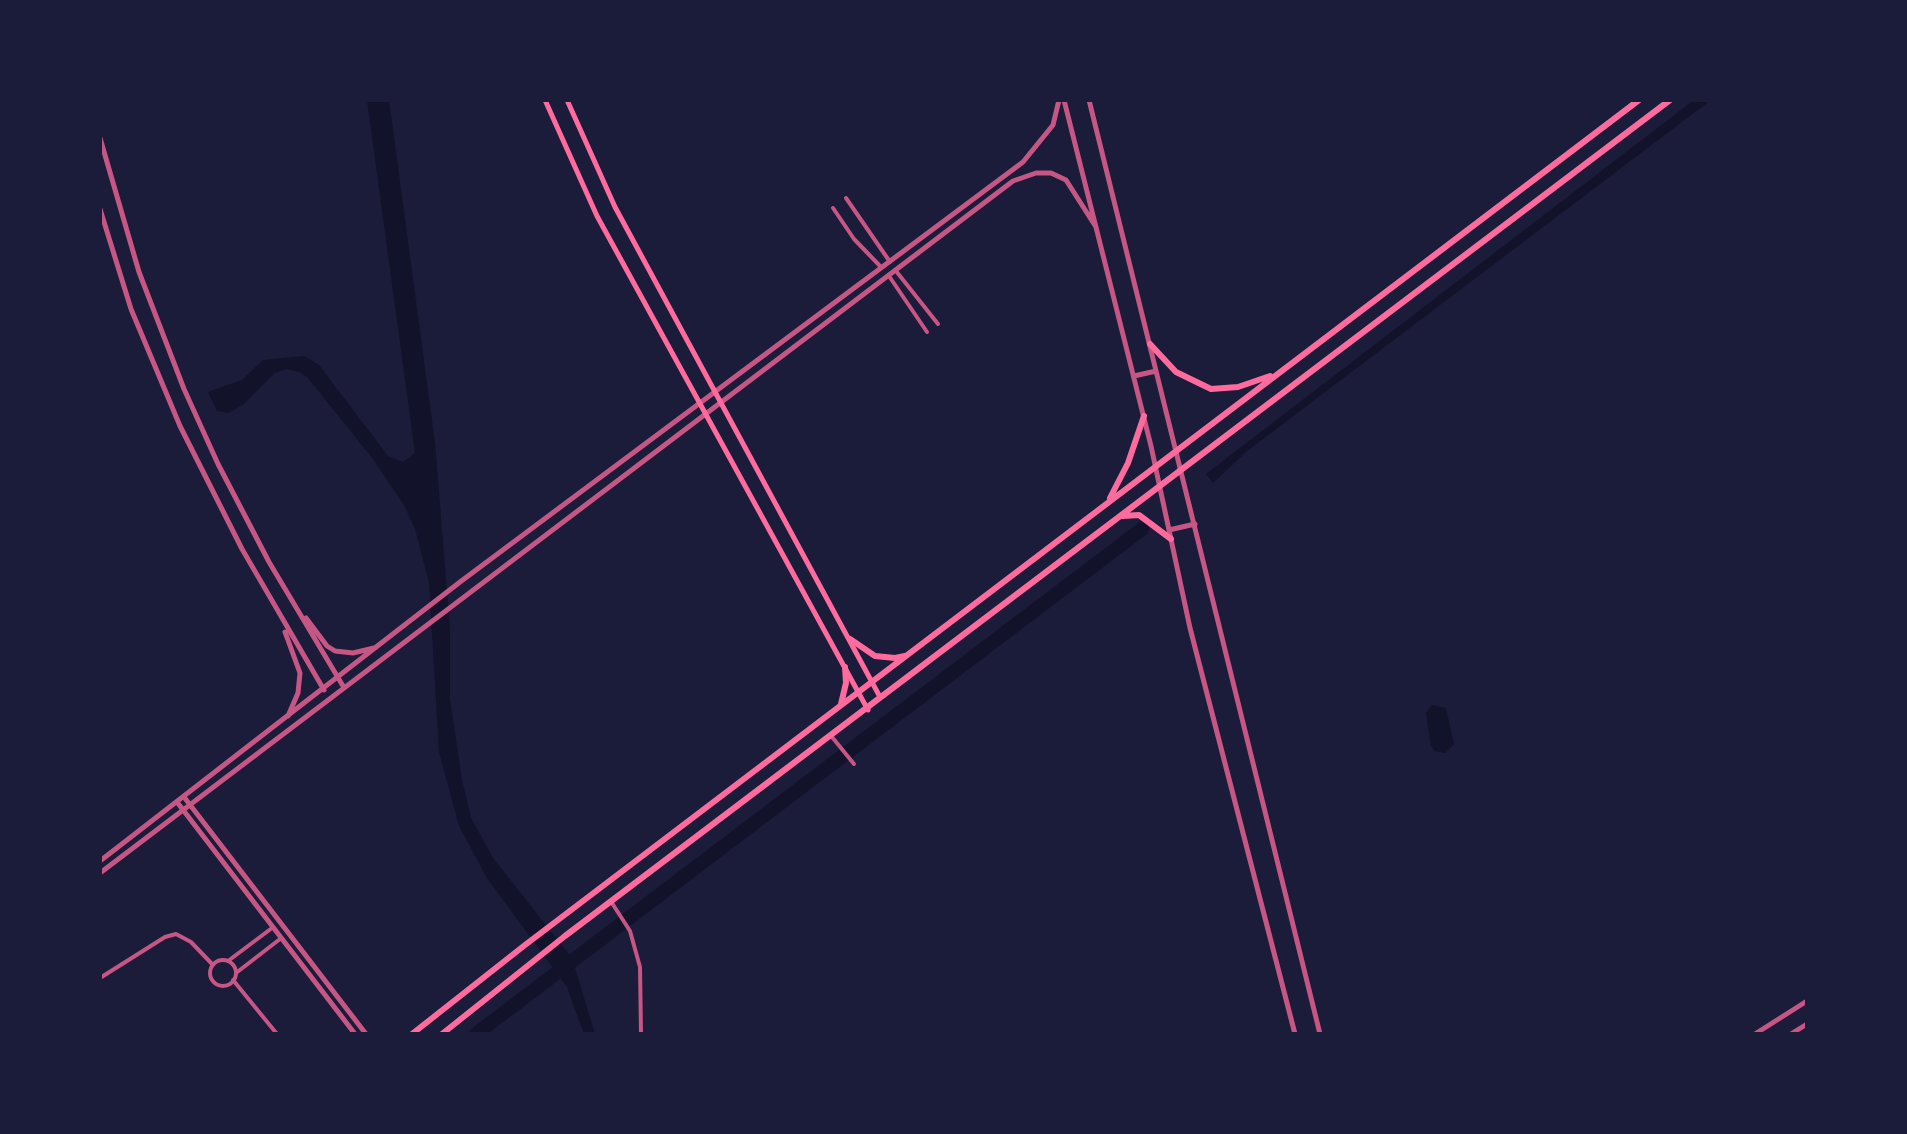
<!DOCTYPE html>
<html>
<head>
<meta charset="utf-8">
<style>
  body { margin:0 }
  #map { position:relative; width:1907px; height:1134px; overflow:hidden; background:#1b1b3a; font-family:"DM Sans",sans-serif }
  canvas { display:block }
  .frame { position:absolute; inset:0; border:102px solid #1b1b3a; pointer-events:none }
</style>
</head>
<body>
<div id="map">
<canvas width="1907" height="1134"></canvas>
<div class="frame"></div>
</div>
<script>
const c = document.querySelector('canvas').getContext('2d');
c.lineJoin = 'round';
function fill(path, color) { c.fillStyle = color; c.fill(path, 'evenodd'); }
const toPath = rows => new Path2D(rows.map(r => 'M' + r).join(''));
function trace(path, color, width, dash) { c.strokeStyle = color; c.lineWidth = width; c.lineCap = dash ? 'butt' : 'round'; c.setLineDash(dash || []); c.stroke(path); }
const water = toPath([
  [367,100,389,100,435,443,450,629,450,699,462,780,471,818,493,858,572,958,595,1034,584,1034,567,987,487,878,459,826,439,752,429,582,415,529,404,505,373,459,307,377,299,372,287,369,275,373,244,404,229,413,217,411,208,392,242,380,263,360,304,356,319,365,388,456,403,462,415,453],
  [1694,100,1711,100,1247,451,1213,483,1206,474],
  [1432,705,1446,708,1454,744,1445,753,1435,751,1431,746,1426,713]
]);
const river = toPath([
  [476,1034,1142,529]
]);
const minor = toPath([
  [846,198,890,262],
  [833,208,854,239,880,266],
  [896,271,938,324],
  [889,276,927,332],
  [832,737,854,764],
  [612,903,630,931,640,967,641,1034],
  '210 973a13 13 0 1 1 26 0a13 13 0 1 1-26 0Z',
  [228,961,272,928],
  [236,973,280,939],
  [100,978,165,937,176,934,191,942,213,965],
  [233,980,277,1034]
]);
const tertiary = toPath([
  [1064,100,1151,446,1190,628,1295,1034],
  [1089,100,1320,1034],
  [100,138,139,272,184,389,218,464,269,562,343,686],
  [100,209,131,309,180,426,242,549,324,690],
  [1134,376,1156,371],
  [1169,530,1195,524],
  [306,618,327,646,335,651,353,653,374,648],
  [285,632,300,673,298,693,288,716],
  [184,797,366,1034],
  [177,802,355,1034],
  [100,861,460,582,1023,162,1053,125,1059,100],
  [100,873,1013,181,1036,173,1051,173,1066,180,1096,227],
  [1755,1034,1807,1001],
  [1791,1034,1807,1024]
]);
const secondary = toPath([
  [545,100,597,216,868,710],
  [567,100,615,207,880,697]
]);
const trunk = toPath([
  [1150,344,1176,372,1211,389,1238,387,1270,376],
  [1110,498,1128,463,1144,416],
  [1123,516,1139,515,1171,539],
  [850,639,875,656,895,658,905,656],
  [841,704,846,683,845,667],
  [412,1034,525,945,1639,100],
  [442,1034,565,936,1670,100]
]);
fill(water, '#12122b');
trace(river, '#12122b', 14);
trace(minor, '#c65784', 4);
trace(tertiary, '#c65784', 5);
trace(secondary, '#ff6b9d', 5);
trace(trunk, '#ff6b9d', 6);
</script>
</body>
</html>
